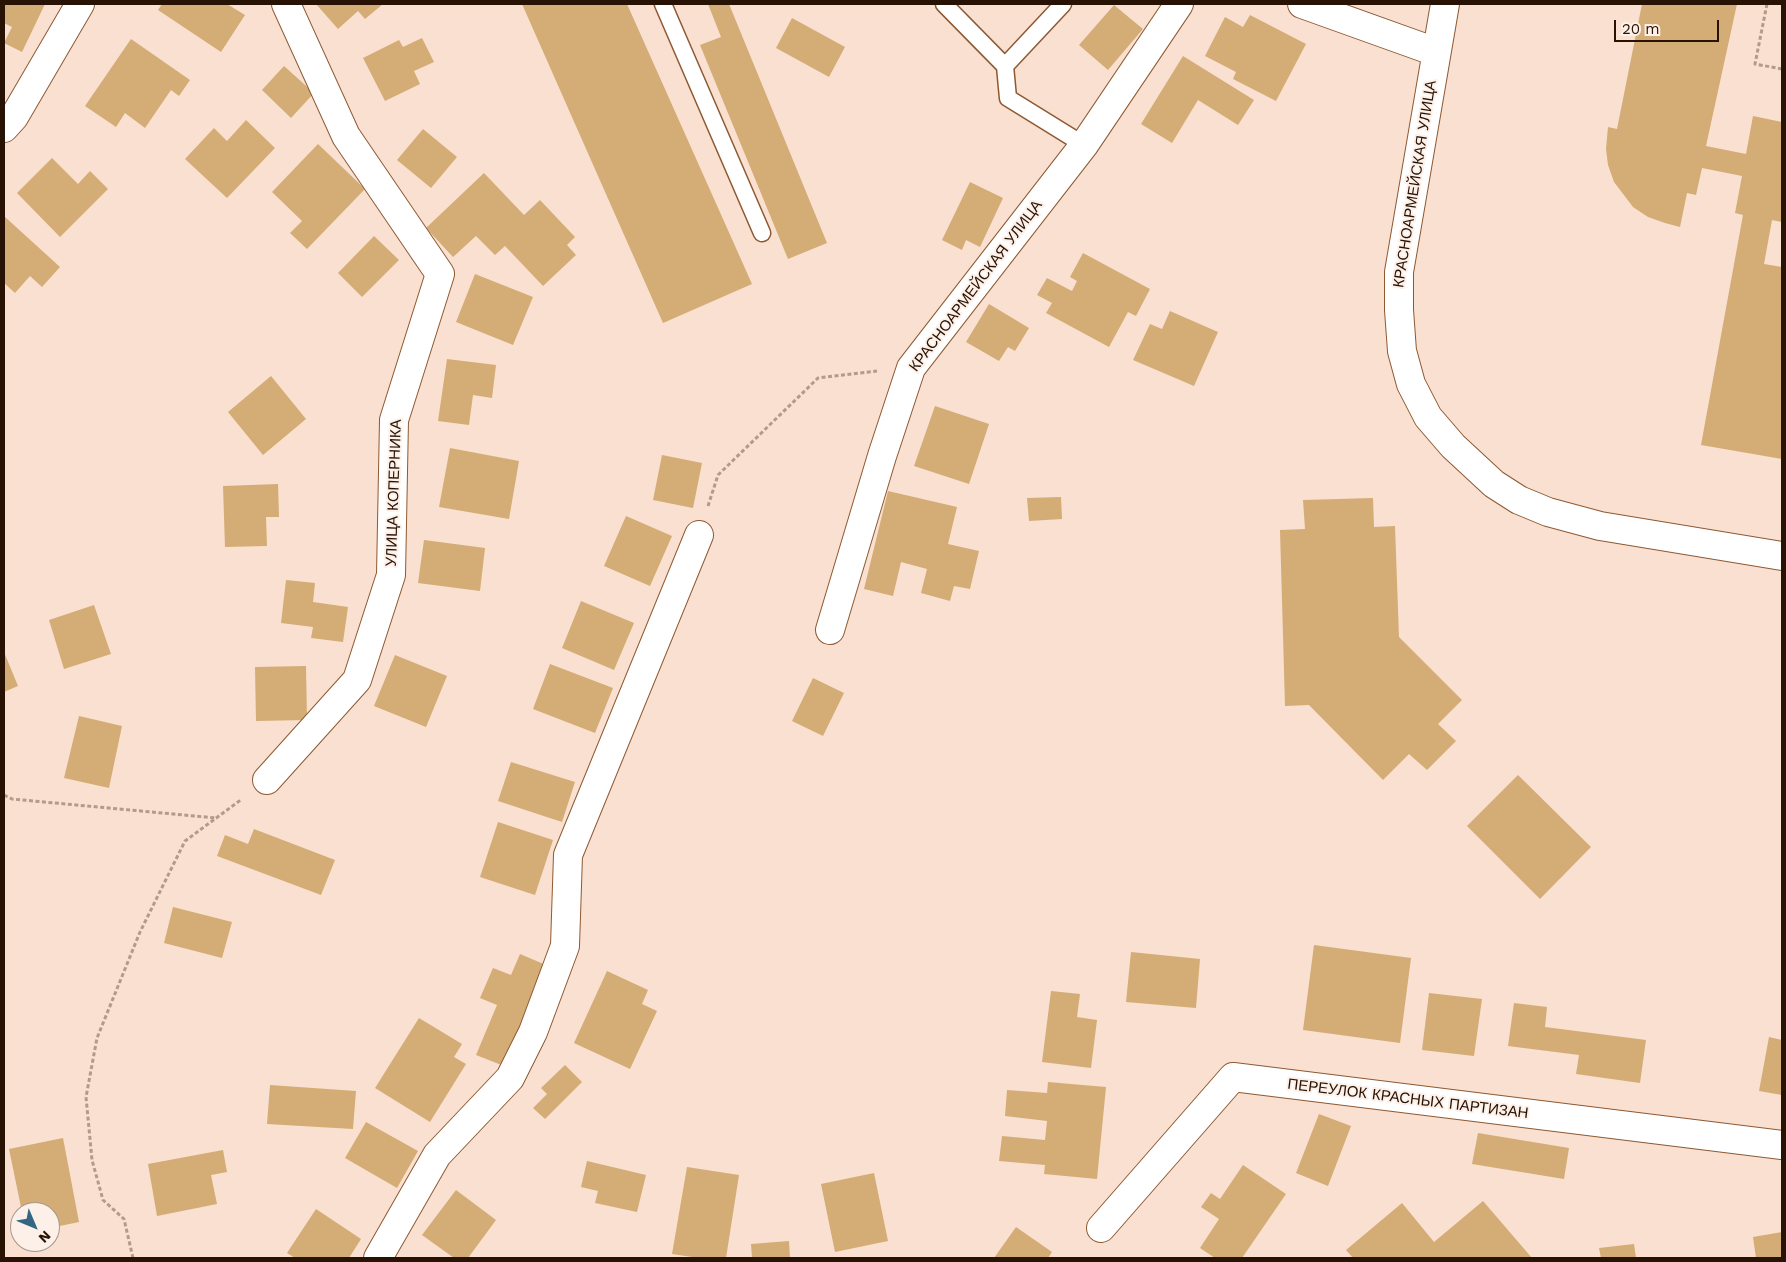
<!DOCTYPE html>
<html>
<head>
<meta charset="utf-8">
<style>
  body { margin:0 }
  #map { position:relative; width:1786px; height:1262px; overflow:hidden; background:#f9e0d0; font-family:"Work Sans",sans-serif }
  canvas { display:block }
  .frame { position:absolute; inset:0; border:5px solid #271204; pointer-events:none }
  .north { position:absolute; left:10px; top:1202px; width:50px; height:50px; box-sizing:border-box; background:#fdf0e8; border:1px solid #a7978d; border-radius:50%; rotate:135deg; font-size:14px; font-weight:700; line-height:20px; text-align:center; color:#271204 }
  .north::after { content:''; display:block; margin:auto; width:18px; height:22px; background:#326682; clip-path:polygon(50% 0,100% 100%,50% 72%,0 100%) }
  .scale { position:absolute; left:1614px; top:20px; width:105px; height:22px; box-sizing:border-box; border:2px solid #271204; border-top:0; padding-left:6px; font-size:15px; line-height:18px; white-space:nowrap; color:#271204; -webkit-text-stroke:4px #fdf0e8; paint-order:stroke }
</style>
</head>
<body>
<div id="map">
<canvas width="1786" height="1262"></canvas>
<div class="frame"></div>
<div class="north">N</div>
<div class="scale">20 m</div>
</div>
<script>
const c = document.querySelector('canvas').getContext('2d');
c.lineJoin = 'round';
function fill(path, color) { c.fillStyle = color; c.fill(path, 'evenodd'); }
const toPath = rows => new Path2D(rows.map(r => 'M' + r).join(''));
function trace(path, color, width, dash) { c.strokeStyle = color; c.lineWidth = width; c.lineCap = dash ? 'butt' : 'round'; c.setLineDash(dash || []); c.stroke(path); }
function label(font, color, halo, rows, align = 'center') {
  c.font = font + ' "Work Sans",sans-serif'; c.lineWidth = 4; c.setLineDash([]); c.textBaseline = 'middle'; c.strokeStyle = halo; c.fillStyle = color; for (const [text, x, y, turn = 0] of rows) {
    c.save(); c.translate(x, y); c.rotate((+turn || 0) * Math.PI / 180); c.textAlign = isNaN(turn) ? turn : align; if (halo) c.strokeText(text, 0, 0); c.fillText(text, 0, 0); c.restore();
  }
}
const building = toPath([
  [4,4,45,4,22,52,4,43,12,27,4,23],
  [162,4,227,4,245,15,221,52,158,10],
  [316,4,383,4,365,19,358,11,338,29],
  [522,4,627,4,752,284,663,323],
  [708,4,729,4,827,243,788,259,700,45,721,37],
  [1642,4,1737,4,1706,146,1746,154,1753,116,1782,122,1782,222,1772,220,1764,264,1782,267,1782,459,1701,445,1743,215,1735,213,1742,176,1702,168,1696,195,1687,193,1680,227,1665,223,1648,217,1633,207,1614,182,1608,165,1606,149,1608,127,1617,129],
  [1114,5,1143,29,1108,70,1079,45],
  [1250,15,1306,44,1276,101,1233,79,1236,72,1205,56,1225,17,1243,27],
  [792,18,845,47,829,77,776,48],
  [422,38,434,62,414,71,420,84,385,101,363,58,399,40,403,47],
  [131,39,190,80,179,96,171,90,145,128,125,113,116,127,85,106],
  [1183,56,1254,100,1238,125,1198,100,1172,143,1141,124],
  [284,66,314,93,291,118,262,90],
  [246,120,275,148,227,198,185,159,214,128,227,141],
  [423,129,457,157,431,188,397,160],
  [318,144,365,189,307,249,290,233,302,221,272,192],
  [52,158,78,184,90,171,108,189,60,237,17,193],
  [484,173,524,215,540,200,575,237,567,245,576,255,543,286,505,246,495,255,476,236,453,257,426,228],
  [970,182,1003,198,980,247,966,240,962,250,942,240],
  [4,216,60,267,42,287,30,276,15,293,4,283],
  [374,236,399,260,362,297,338,273],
  [1083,253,1150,289,1136,316,1128,312,1109,347,1046,313,1052,303,1037,295,1047,278,1072,291,1077,281,1070,277],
  [475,274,533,297,513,345,456,322],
  [989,304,1029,328,1015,351,1008,347,999,361,966,342],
  [1170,311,1218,332,1194,386,1133,360,1150,324,1162,329],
  [447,359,496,365,492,398,473,395,469,425,438,421],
  [271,376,306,419,263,455,228,412],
  [935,406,989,424,969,484,914,466],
  [450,448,519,461,509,519,439,507],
  [662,455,702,463,693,508,653,500],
  [278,484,279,517,266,517,267,546,225,547,223,486],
  [888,491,957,507,948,544,979,551,970,589,954,586,950,601,921,593,927,569,901,562,893,596,864,589],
  [1061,497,1062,519,1029,521,1027,498],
  [1373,498,1374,527,1395,526,1399,637,1462,700,1438,724,1456,741,1427,770,1409,754,1383,780,1309,705,1285,706,1280,530,1305,529,1303,500],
  [626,516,672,536,650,586,604,566],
  [424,540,485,548,480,591,418,583],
  [286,580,315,583,313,602,348,607,343,642,311,638,313,627,281,623],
  [581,601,634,623,614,670,562,648],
  [94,605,111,654,64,669,49,620],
  [4,652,18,686,4,692],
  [395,655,447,676,426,727,374,706],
  [550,664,613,688,595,733,533,709],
  [306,666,307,720,256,721,255,667],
  [813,678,844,693,823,736,792,721],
  [79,716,122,726,109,788,64,778],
  [511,762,575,782,562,822,498,801],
  [1518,775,1591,847,1540,899,1467,826],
  [498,822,553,840,535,895,480,877],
  [254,829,335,860,321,895,217,856,225,835,248,844],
  [173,907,232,922,222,958,164,943],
  [1314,945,1411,958,1400,1043,1303,1030],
  [1131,952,1200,959,1196,1008,1126,1002],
  [520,954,546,965,504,1066,476,1055,497,1005,480,998,493,968,511,975],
  [607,971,648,990,642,1004,657,1011,630,1069,574,1043],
  [1051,991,1080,994,1077,1017,1097,1020,1091,1068,1042,1062],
  [1429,993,1482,999,1474,1056,1422,1050],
  [1514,1003,1547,1007,1545,1027,1646,1040,1640,1083,1576,1074,1579,1055,1508,1046],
  [419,1018,462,1044,454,1057,466,1064,430,1122,375,1088],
  [1769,1037,1782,1040,1782,1095,1759,1091],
  [565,1065,582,1082,545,1119,533,1108,547,1094,541,1088],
  [1048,1082,1106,1087,1097,1179,1044,1174,1045,1165,999,1161,1002,1136,1045,1140,1047,1121,1005,1116,1007,1090,1047,1093],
  [270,1085,356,1091,353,1129,267,1124],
  [1319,1114,1351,1126,1328,1186,1296,1173],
  [366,1122,418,1151,397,1188,345,1158],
  [1478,1133,1569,1148,1564,1179,1472,1164],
  [63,1138,79,1222,50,1228,50,1212,22,1212,9,1149],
  [223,1150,227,1172,211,1175,217,1204,157,1216,148,1164],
  [587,1161,646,1175,637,1212,595,1203,598,1191,581,1187],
  [1243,1165,1286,1194,1242,1258,1215,1258,1200,1248,1219,1219,1201,1207,1211,1193,1220,1199],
  [687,1167,739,1175,726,1258,699,1258,672,1254],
  [874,1173,888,1241,835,1252,821,1184],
  [456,1190,496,1220,468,1258,454,1258,422,1235],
  [1483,1201,1532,1258,1353,1258,1346,1250,1402,1203,1434,1242],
  [316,1209,361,1239,349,1258,295,1258,287,1253],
  [1016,1227,1052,1252,1048,1258,994,1258],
  [1782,1232,1782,1258,1756,1258,1753,1237],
  [789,1241,790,1258,752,1258,751,1244],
  [1634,1244,1636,1258,1601,1258,1599,1248]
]);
const path = toPath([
  [1767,4,1755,64,1782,69],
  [708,506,718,475,818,378,877,371],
  [4,795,12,799,216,818],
  [133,1258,124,1219,103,1200,92,1160,86,1097,97,1038,140,932,185,841,242,799]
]);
const service = toPath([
  [663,4,762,233],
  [944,4,1005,66,1063,4],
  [1005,66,1008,98,1084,145]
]);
const minor = toPath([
  [1302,4,1436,52],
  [1445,4,1399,272,1399,310,1402,351,1411,384,1428,417,1453,446,1494,484,1519,500,1548,512,1600,526,1782,556],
  [4,128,14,117,80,4],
  [830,630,882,456,911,368,1084,145,1179,4],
  [267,780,357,680,391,575,394,420,440,274,346,136,286,4],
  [1101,1228,1233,1077,1782,1145],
  [378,1258,437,1155,510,1078,533,1032,565,946,568,855,699,535]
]);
const streetNames = [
  ["КРАСНОАРМЕЙСКАЯ УЛИЦА",1415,184,-81],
  ["КРАСНОАРМЕЙСКАЯ УЛИЦА",976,286,-53],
  ["УЛИЦА КОПЕРНИКА",394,493,-88],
  ["ПЕРЕУЛОК КРАСНЫХ ПАРТИЗАН",1408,1099,7]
];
fill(building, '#d4ac75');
trace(service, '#8e5932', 19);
trace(minor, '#8e5932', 30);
trace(path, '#b39b8c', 3, [4, 2.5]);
trace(service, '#fff', 16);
trace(minor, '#fff', 28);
label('15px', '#271204', '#fdf0e8', streetNames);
</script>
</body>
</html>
